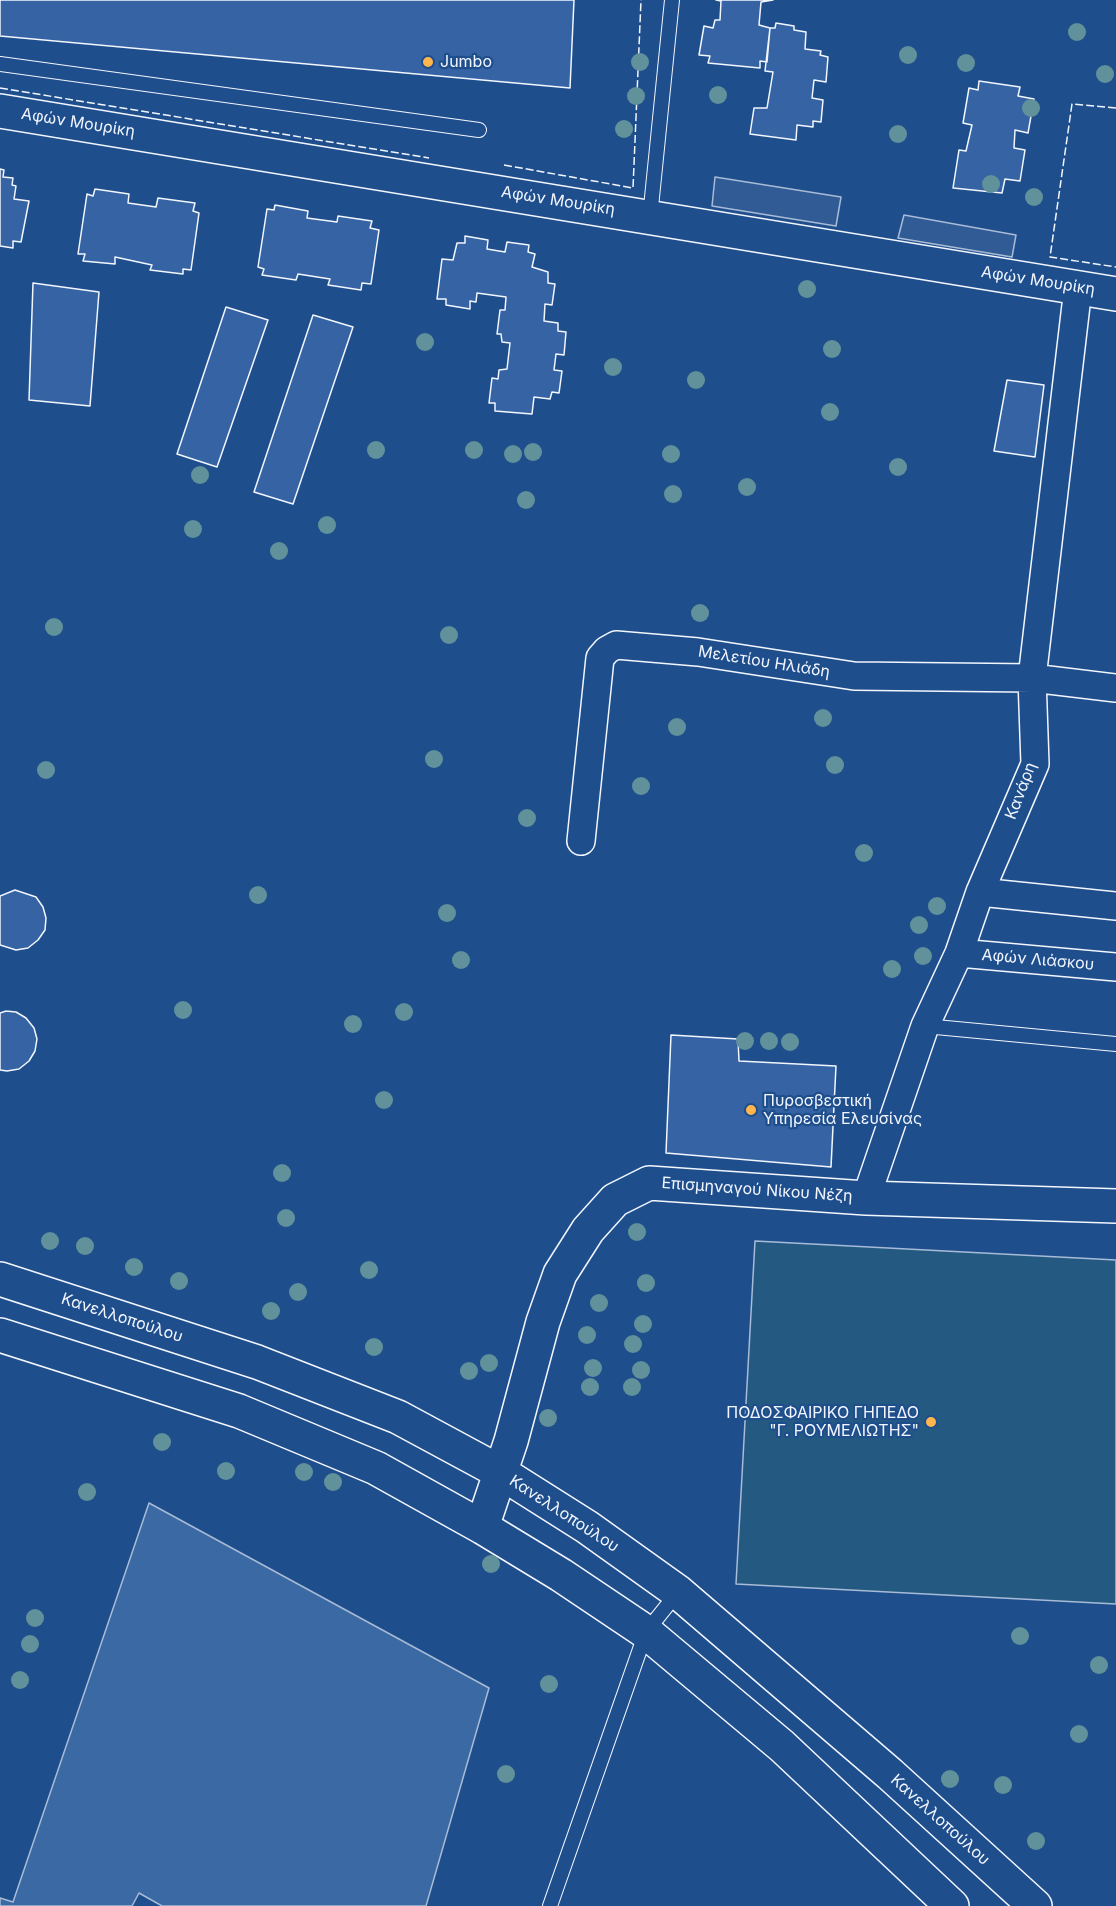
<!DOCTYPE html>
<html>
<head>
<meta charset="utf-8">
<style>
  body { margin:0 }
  canvas { display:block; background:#1f4e8c }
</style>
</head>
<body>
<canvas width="1116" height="1906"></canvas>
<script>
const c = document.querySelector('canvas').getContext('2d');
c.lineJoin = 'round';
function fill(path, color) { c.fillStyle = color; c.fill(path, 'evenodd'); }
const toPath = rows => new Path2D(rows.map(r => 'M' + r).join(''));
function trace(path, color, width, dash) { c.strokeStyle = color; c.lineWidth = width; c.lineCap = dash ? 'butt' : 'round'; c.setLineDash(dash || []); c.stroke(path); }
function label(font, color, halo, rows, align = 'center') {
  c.font = font + ' Inter,sans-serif'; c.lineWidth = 4.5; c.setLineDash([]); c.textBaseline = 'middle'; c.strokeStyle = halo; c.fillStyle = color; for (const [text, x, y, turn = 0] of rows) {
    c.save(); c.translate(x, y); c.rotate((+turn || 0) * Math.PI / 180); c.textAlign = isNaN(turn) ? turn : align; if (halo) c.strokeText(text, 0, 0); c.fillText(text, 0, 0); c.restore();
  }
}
const green = toPath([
  [755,1241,1116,1260,1116,1604,736,1584,755,1241]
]);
const parking = toPath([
  [715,177,841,197,836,226,712,206,715,177],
  [904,215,1016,235,1012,257,898,238,904,215]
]);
const water = toPath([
  [149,1503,489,1688,426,1906,162,1906,139,1893,132,1906,0,1906,0,1898,13,1902,149,1503]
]);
const building = toPath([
  [0,0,574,0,570,88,0,36,0,0],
  [773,0,761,2,759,25,770,28,767,62,760,61,760,68,708,63,710,56,699,55,704,26,713,28,715,20,720,20,721,1,716,0,773,0],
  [776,23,794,26,794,30,806,32,805,49,821,51,820,55,828,57,826,82,814,80,812,98,823,100,821,122,813,121,813,127,797,125,796,140,750,134,754,108,767,108,773,72,765,71,770,28,775,28,776,23],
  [979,81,1020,87,1018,96,1034,99,1028,133,1015,130,1014,148,1025,150,1020,181,1005,179,1002,193,953,188,959,150,966,151,972,125,963,123,969,88,978,90,979,81],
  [0,169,4,170,3,177,13,178,12,185,16,186,14,199,29,201,21,242,13,241,13,248,0,246,0,169],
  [95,189,129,194,128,203,156,207,158,198,195,203,193,211,199,213,191,270,183,269,183,274,150,270,152,265,115,257,115,264,83,261,85,254,78,254,87,194,93,196,95,189],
  [275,205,308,211,307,218,337,222,338,216,372,221,370,228,379,230,371,284,362,283,361,290,328,285,330,279,298,274,296,280,262,275,264,269,258,267,267,209,274,210,275,205],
  [465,236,488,240,487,249,505,252,507,242,529,245,528,252,535,254,532,267,548,272,548,283,555,284,552,305,545,304,544,321,558,323,558,331,566,332,564,355,556,354,554,370,562,371,559,393,552,392,550,399,534,397,532,414,495,411,495,403,489,403,492,378,498,379,499,370,507,369,510,343,502,342,501,334,497,334,500,310,505,310,506,297,477,293,476,302,470,301,470,309,446,305,446,299,437,299,442,259,453,260,457,243,465,243,465,236],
  [33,283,99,292,90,406,29,400,33,283],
  [226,307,268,320,217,467,177,454,226,307],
  [313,315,353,327,293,504,254,492,313,315],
  [1007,380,1044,385,1035,457,994,451,1007,380],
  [15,890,36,897,43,907,46,918,45,930,38,940,28,948,16,950,0,945,0,896,15,890],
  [6,1011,16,1012,26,1018,34,1028,37,1039,35,1051,29,1061,19,1069,7,1071,0,1070,0,1013,6,1011],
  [671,1035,738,1039,739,1061,836,1066,831,1167,666,1153,671,1035]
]);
const lane = toPath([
  [0,64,479,130],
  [650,217,672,0],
  [925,1026,1116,1044],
  [550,1906,646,1632,678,1592]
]);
const street = toPath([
  [581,841,600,658,607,650,616,645,698,652,854,676,1032,678,1116,688],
  [980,892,1116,906],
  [959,953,1116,967],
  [866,1198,925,1026,959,953,980,892,1035,764,1032,678,1078,288]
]);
const secondary = toPath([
  [0,111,1116,294],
  [0,1279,257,1362,398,1417,500,1472,587,1527,678,1592,890,1774,1035,1906],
  [0,1335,239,1411,376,1468,482,1527,561,1575,646,1632,782,1746,952,1906],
  [482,1527,511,1441,543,1322,560,1274,588,1230,615,1200,649,1183,866,1198,1116,1206]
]);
const fence = toPath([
  [0,88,429,158],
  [1116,108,1072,104,1050,257,1116,267],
  [504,165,633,188,641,0]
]);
const trees = [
  [1077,32],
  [908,55],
  [640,62],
  [966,63],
  [1105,74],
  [718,95],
  [636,96],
  [1031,108],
  [624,129],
  [898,134],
  [991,184],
  [1034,197],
  [807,289],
  [425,342],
  [832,349],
  [613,367],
  [696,380],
  [830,412],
  [376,450],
  [474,450],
  [533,452],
  [513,454],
  [671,454],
  [898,467],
  [200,475],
  [747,487],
  [673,494],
  [526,500],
  [327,525],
  [193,529],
  [279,551],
  [700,613],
  [54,627],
  [449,635],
  [823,718],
  [677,727],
  [434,759],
  [835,765],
  [46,770],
  [641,786],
  [527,818],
  [864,853],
  [258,895],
  [937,906],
  [447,913],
  [919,925],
  [923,956],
  [461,960],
  [892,969],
  [183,1010],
  [404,1012],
  [353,1024],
  [745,1041],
  [769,1041],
  [790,1042],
  [384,1100],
  [282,1173],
  [286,1218],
  [637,1232],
  [50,1241],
  [85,1246],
  [134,1267],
  [369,1270],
  [179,1281],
  [646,1283],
  [298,1292],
  [599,1303],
  [271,1311],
  [643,1324],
  [587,1335],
  [633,1344],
  [374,1347],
  [489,1363],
  [593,1368],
  [641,1370],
  [469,1371],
  [590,1387],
  [632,1387],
  [548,1418],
  [162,1442],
  [226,1471],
  [304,1472],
  [333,1482],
  [87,1492],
  [491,1564],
  [35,1618],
  [1020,1636],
  [30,1644],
  [1099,1665],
  [20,1680],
  [549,1684],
  [1079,1734],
  [506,1774],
  [950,1779],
  [1003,1785],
  [1036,1841]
];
const markers = [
  [428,62,6,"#ffb74d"],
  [751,1110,6,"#ffb74d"],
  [931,1422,6,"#ffb74d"]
];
const poiNames = [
  ["Jumbo",440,62],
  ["Πυροσβεστική",763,1101],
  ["Υπηρεσία Ελευσίνας",763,1119],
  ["ΠΟΔΟΣΦΑΙΡΙΚΟ ΓΗΠΕΔΟ",919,1413,"right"],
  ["\"Γ. ΡΟΥΜΕΛΙΩΤΗΣ\"",919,1431,"right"]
];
const streetNames = [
  ["Αφών Μουρίκη",78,123,9],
  ["Αφών Μουρίκη",558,201,9],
  ["Αφών Μουρίκη",1038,281,9],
  ["Μελετίου Ηλιάδη",764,662,9],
  ["Κανάρη",1021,791,-69],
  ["Αφών Λιάσκου",1038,960,5],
  ["Επισμηναγού Νίκου Νέζη",757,1190,4],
  ["Κανελλοπούλου",122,1318,18],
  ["Κανελλοπούλου",564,1514,33],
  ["Κανελλοπούλου",940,1820,42]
];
fill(green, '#245a82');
trace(green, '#a8bbd7', 1.5);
fill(parking, '#305b95');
trace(parking, '#a8bbd7', 1.5);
fill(water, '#3b69a3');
trace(water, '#a8bbd7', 1.5);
fill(building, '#3563a3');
trace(building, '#f2f6ff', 1.5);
trace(lane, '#f2f6ff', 16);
trace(street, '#f2f6ff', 30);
trace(secondary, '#f2f6ff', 36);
trace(lane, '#1f4e8c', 14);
trace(street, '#1f4e8c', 27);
trace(secondary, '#1f4e8c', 33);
trace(fence, '#f2f6ff', 1.5, [8, 3]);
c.fillStyle = '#61919a';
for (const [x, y] of trees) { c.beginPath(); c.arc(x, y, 9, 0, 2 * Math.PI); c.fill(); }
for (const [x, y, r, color] of markers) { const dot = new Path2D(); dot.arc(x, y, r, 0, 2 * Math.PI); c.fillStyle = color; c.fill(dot); trace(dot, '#1f4e8c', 2); }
label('16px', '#f2f6ff', '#1f4e8c', poiNames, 'left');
label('16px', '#f2f6ff', '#1f4e8c', streetNames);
</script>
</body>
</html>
